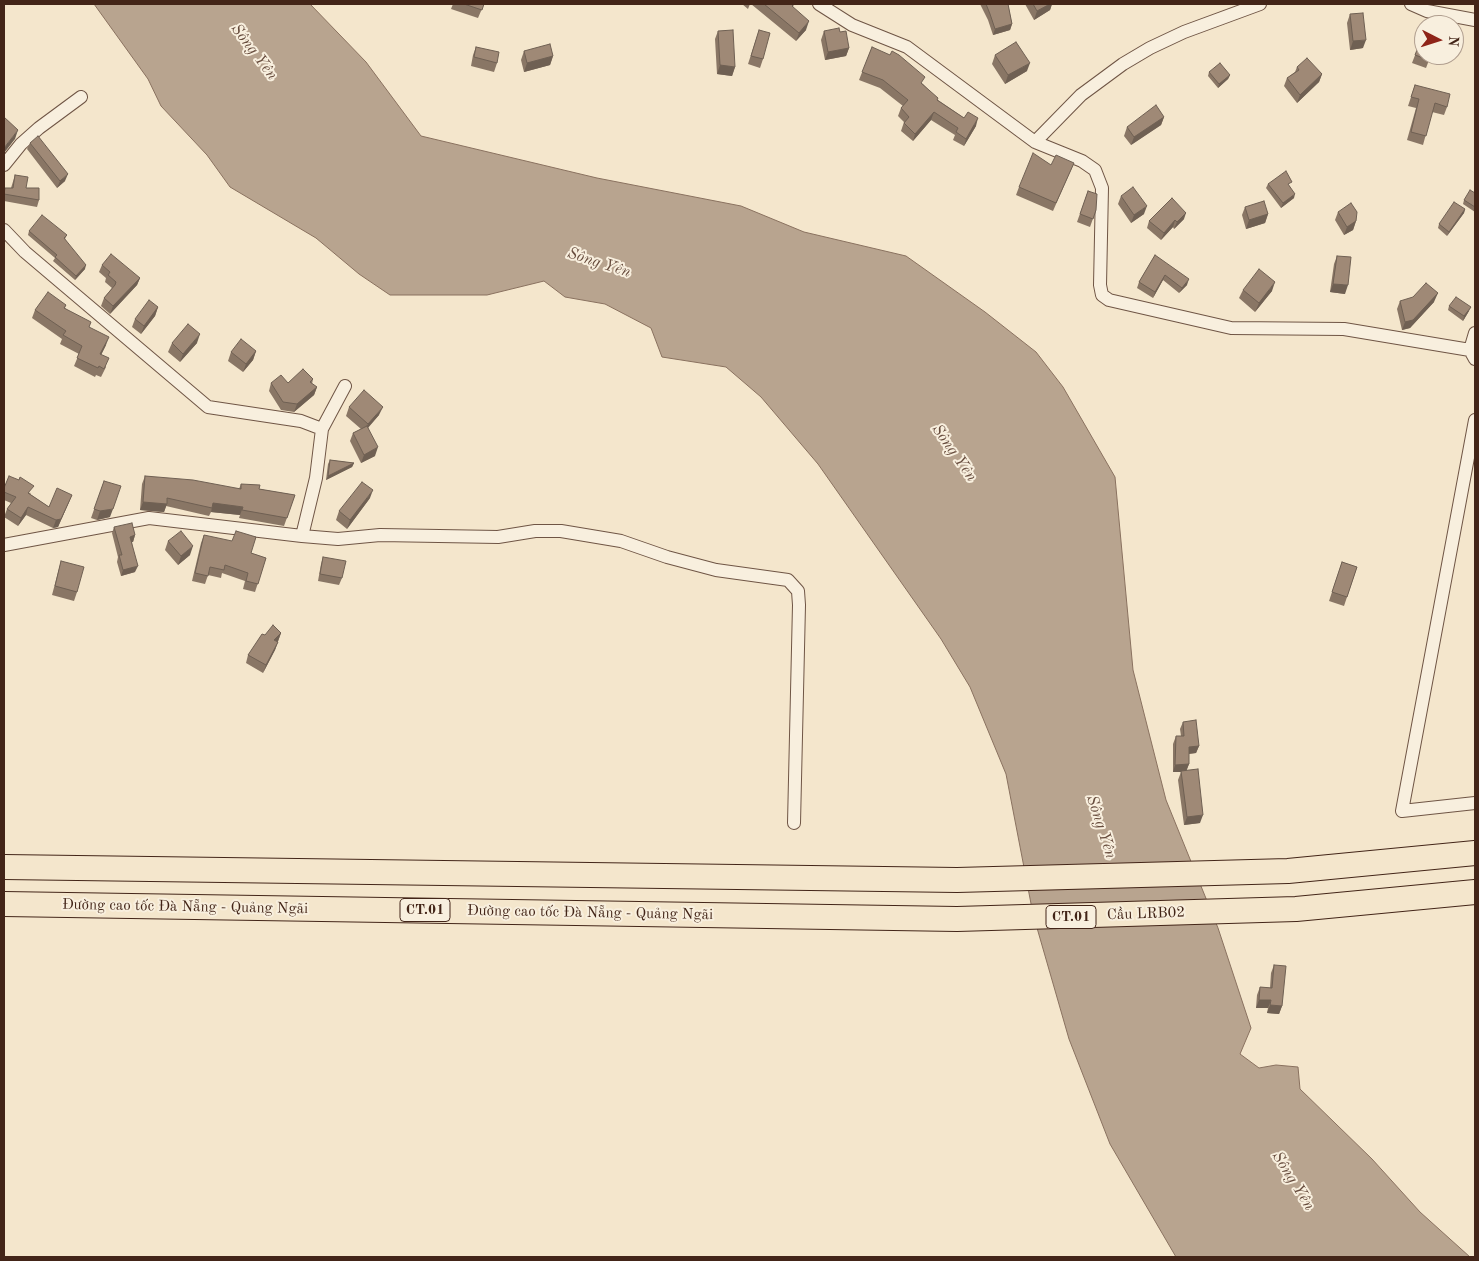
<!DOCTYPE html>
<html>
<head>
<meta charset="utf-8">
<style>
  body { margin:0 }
  #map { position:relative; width:1479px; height:1261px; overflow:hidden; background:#f4e6cc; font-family:"Old Standard TT",serif }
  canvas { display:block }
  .frame { position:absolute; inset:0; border:5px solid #432518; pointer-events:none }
  .north { position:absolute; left:1414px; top:15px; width:50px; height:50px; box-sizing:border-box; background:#f8efde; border:1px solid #b09e8f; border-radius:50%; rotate:95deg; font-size:14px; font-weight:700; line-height:20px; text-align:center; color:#432518 }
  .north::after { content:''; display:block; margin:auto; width:18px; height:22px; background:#8f2418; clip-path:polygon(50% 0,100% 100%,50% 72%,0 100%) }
</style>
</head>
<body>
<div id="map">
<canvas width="1479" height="1261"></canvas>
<div class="frame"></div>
<div class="north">N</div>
</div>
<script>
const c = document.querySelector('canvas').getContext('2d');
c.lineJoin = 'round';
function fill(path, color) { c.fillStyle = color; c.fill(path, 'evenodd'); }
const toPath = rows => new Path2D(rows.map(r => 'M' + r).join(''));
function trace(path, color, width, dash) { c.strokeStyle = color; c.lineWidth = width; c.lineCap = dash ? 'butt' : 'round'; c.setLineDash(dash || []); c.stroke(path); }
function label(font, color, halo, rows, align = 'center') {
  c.font = font + ' "Old Standard TT",serif'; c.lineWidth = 4; c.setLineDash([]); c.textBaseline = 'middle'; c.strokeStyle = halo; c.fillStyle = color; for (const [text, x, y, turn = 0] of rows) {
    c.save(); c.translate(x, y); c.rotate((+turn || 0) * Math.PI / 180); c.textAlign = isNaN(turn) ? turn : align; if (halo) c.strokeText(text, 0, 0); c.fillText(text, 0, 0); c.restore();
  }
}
const water = toPath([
  [94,4,310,4,366,62,421,136,597,178,741,206,804,232,906,256,985,312,1036,352,1063,387,1115,477,1133,670,1166,800,1218,928,1251,1028,1240,1054,1259,1068,1276,1065,1298,1067,1300,1089,1372,1159,1420,1212,1470,1257,1176,1257,1110,1144,1069,1039,1033,914,1006,774,970,687,941,639,818,464,761,397,726,367,662,357,651,328,605,304,565,297,544,281,487,295,390,295,359,274,316,238,230,187,207,155,161,106,148,79,94,4]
]);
const minor = toPath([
  [819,4,852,25,907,47,1035,142,1082,161,1095,170,1102,188,1100,285,1102,295,1109,300,1231,328,1344,329,1470,350,1475,359],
  [1411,4,1427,11,1475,20],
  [1035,142,1081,95,1123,64,1150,48,1184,32,1260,4],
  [4,165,21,144,39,128,81,97],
  [4,230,25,252,208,407,301,421,322,429],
  [1470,350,1475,333],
  [1475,420,1402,811,1475,803],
  [302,536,316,478,322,429,345,386],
  [4,545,149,518,302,536,338,539,380,535,498,537,535,531,561,531,621,541,667,557,716,570,788,580,798,591,799,605,794,823]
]);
const motorway = toPath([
  [4,867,957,880,1288,871,1475,853],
  [4,904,957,919,1296,909,1475,892]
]);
const wall = toPath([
  [453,4,484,4,478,18,451,9],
  [742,4,750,4,748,9],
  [751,4,794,4,793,7,806,30,796,41],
  [980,4,1008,4,1012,24,1010,30,993,35,988,20],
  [1025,4,1052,4,1050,10,1034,20],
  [1350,14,1363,48,1350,50,1347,23],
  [759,30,763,59,760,68,748,64],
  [718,31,735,67,732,76,717,74,715,39],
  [824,31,840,32,849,48,846,56,825,60,821,40],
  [1424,32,1431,55,1426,68,1412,63],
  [476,47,497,63,494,72,471,66,473,55],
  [872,47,923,84,938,100,976,126,964,146,953,140,955,135,931,120,913,141,901,131,904,122,898,116,901,108,903,106,880,88,859,80],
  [524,51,553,56,550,65,524,72,521,60],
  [995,55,1027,71,1005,84,992,64],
  [1435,55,1445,55,1444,58],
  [1297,67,1322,74,1319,82,1297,103,1284,86,1287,78,1295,72],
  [1209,72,1230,75,1228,79,1218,88,1208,76],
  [1415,85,1447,107,1444,115,1432,112,1423,145,1407,140,1416,108,1408,106],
  [1164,117,1161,125,1131,145,1124,136,1127,127],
  [30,143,65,181,57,188,27,149],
  [1074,163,1053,211,1016,195,1019,187,1051,165],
  [15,175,26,188,39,200,37,207,4,201,4,191,5,188,11,188],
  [1268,184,1290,186,1290,187,1294,198,1281,208,1266,188],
  [1088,191,1096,210,1090,227,1077,222],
  [1475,193,1475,212,1463,204,1464,200],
  [1121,196,1144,214,1131,223,1118,204],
  [1245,207,1268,214,1265,223,1246,229,1242,215],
  [1465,209,1464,213,1447,236,1438,228,1439,224],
  [1338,212,1356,221,1353,230,1344,235,1335,220],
  [1184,219,1174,229,1173,227,1161,240,1147,228,1149,221],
  [29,231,67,235,65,239,85,269,75,280,53,261,55,258,28,235],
  [1155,255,1187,285,1179,293,1163,280,1153,298,1137,288,1139,282],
  [1337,256,1345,294,1330,292,1334,264],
  [102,265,140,278,137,285,110,314,101,306,104,298,112,288,105,282,106,278,99,272],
  [1243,290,1272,291,1255,312,1239,298],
  [1400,301,1434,302,1410,328,1402,330,1397,309],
  [66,305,65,308,89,327,106,345,101,355,106,367,101,377,96,375,95,377,74,366,79,354,60,344,62,339,32,318,35,310],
  [1449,306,1469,311,1463,321,1448,310],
  [158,307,155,316,141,334,132,327,135,319],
  [172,343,197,343,180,362,168,352],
  [256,351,253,360,243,372,228,361,231,352],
  [313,379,312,384,317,387,314,395,294,412,281,410,269,391,271,383,288,383],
  [349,407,379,415,368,428,375,456,361,463,350,441,353,433,361,429,346,416],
  [330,460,354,463,352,467,326,480,328,464],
  [145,476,239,489,241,484,259,489,295,495,284,526,239,518,240,515,211,512,209,516,166,506,164,512,140,510,142,484],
  [104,481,110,517,97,520,91,518],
  [4,488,31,493,30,494,49,507,72,495,58,527,53,528,26,515,18,526,4,517,7,509,11,503,4,500],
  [370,498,347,529,336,520,339,511],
  [114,527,135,535,133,542,132,542,135,572,121,576,117,562,118,557,112,533],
  [204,535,251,553,266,558,255,592,243,589,245,581,222,573,221,578,208,575,205,584,192,581,201,543],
  [168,541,190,555,178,565,165,550],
  [323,557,342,578,339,585,318,581,321,564],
  [61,561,77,592,74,601,52,595],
  [1342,562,1357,567,1344,606,1329,601],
  [281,633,275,650,263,673,246,663,248,655,265,635],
  [1183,722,1199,746,1196,753,1189,754,1189,764,1186,771,1200,823,1184,825,1178,780,1181,772,1173,772,1173,744,1176,736,1181,736,1180,729],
  [1274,965,1282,1006,1279,1014,1267,1013,1268,1008,1256,1008,1257,995,1260,987,1270,988,1271,973]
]);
const shadedWall = toPath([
  [1050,4,1052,4,1050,10,1034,20,1037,11],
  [809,21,806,30,796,41,799,33],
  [1012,24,1010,30,993,35,995,29],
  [1366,40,1363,48,1350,50,1353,41],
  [849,48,846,56,825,60,828,52],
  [553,56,550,65,524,72,527,63],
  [1030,63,1027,71,1005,84,1008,75],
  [720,65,735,67,732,76,717,74],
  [1322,74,1319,82,1297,103,1300,95],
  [1230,75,1228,79,1218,88,1219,84],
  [934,112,931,120,913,141,915,134],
  [1164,117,1161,125,1131,145,1134,137],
  [978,118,976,126,964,146,966,139],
  [18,130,15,139,4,153,4,148],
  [68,174,65,181,57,188,60,181],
  [1295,194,1294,198,1281,208,1283,203],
  [1147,206,1144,214,1131,223,1134,215],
  [1465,209,1464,213,1447,236,1449,232],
  [1186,213,1184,219,1174,229,1177,222],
  [1268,214,1265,223,1246,229,1249,220],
  [1175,220,1173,227,1161,240,1164,233],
  [1356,221,1353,230,1344,235,1347,227],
  [86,265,85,269,75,280,76,276],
  [1165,275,1163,280,1153,298,1155,292],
  [140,278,137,285,110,314,113,306],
  [1189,279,1187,285,1179,293,1182,288],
  [1275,282,1272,291,1255,312,1259,303],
  [1333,284,1348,285,1345,294,1330,292],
  [1438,293,1434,302,1410,328,1402,330,1405,322],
  [158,307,155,316,141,334,144,326],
  [1471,307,1469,311,1463,321,1464,316],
  [200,334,197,343,180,362,183,354],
  [109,337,106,345,97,363,100,354],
  [256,351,253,360,243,372,246,364],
  [317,387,314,395,294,412,297,404],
  [383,407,379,415,364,432,368,424],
  [378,447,375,456,361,463,364,455],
  [354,463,352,467,326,480,328,476],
  [373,490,370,498,347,529,350,520],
  [72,495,58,527,53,528,56,520],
  [143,502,167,504,164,512,140,510],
  [213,503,243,507,240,515,211,512],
  [28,507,26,515,18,526,21,518],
  [113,509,110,517,97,520,100,511],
  [135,535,133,542,128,543,130,537],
  [193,546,190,555,178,565,181,556],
  [138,566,135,572,121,576,123,570],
  [281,633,278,641,272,648,274,640],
  [278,642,275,650,263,673,266,665],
  [1199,746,1196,753,1186,754,1189,747],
  [1189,764,1186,772,1173,772,1175,765],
  [1203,815,1200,823,1184,825,1187,817],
  [1259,1000,1271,1000,1268,1008,1256,1008],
  [1270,1005,1282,1006,1279,1014,1267,1013]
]);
const building = toPath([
  [464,4,484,4,482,10,464,4],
  [764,4,794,4,792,6,809,21,799,33,764,4],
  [986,4,1008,4,1012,24,995,29,990,14,986,4],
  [1033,4,1050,4,1037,11,1033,4],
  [1363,13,1366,40,1353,41,1350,14,1363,13],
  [839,28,840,32,846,31,849,48,828,52,824,31,839,28],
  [733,30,735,67,720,65,718,31,733,30],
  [759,30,770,33,763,59,751,56,759,30],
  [1424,32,1424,55,1431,55,1429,60,1415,55,1424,32],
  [1016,42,1030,63,1008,75,995,55,1016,42],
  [550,44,553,56,527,63,524,51,550,44],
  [476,47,499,52,497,63,474,57,476,47],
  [872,47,890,55,892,51,899,55,925,77,921,83,938,98,937,100,964,118,968,112,978,118,966,139,956,132,958,128,934,112,915,134,904,123,909,117,901,108,908,100,883,80,862,72,872,47],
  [1307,58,1322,74,1300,95,1287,78,1299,70,1297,67,1307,58],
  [1220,63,1230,75,1219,84,1209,72,1220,63],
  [1415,85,1450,94,1447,107,1435,103,1426,136,1411,132,1419,99,1411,97,1415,85],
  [1156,105,1164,117,1134,137,1127,127,1156,105],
  [4,117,18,130,4,148,4,117],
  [38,136,68,174,60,181,30,143,38,136],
  [1033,153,1051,165,1056,155,1074,163,1056,203,1019,187,1033,153],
  [1286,171,1292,182,1288,184,1295,194,1283,203,1268,184,1286,171],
  [15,175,28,177,26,188,39,188,39,200,4,194,5,188,13,188,15,175],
  [1133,187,1147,206,1134,215,1121,196,1133,187],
  [1470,190,1475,193,1475,207,1464,200,1470,190],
  [1088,191,1097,194,1096,210,1093,219,1080,214,1088,191],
  [1172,198,1186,213,1177,222,1175,220,1164,233,1149,221,1172,198],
  [1264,201,1268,214,1249,220,1245,207,1264,201],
  [1454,202,1465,209,1449,232,1439,224,1454,202],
  [1351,203,1357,212,1356,221,1347,227,1338,212,1351,203],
  [42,215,67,235,64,238,86,265,76,276,55,257,57,255,29,231,42,215],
  [111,254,140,278,113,306,104,298,115,285,116,282,108,275,110,272,102,265,111,254],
  [1155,255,1189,279,1182,288,1165,275,1155,292,1139,282,1155,255],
  [1337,256,1351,257,1348,285,1333,284,1337,256],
  [1259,269,1275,282,1259,303,1243,290,1259,269],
  [1426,283,1438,293,1413,320,1405,322,1400,301,1413,297,1426,283],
  [48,292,66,305,64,308,91,322,89,327,109,337,100,354,109,358,104,369,99,366,98,368,77,358,82,346,63,335,66,331,35,310,48,292],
  [1456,297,1471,307,1464,316,1449,306,1456,297],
  [149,300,158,307,144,326,135,319,149,300],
  [188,324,200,334,183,354,172,343,188,324],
  [241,339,256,351,246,364,231,352,241,339],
  [303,369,313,379,310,382,317,387,297,404,283,402,271,383,281,375,288,383,303,369],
  [364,390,383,407,368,424,349,407,364,390],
  [367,426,378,447,364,455,353,433,367,426],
  [330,460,354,463,328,476,330,460],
  [9,476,19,480,20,477,34,486,28,493,49,507,57,488,72,495,61,519,56,520,28,507,21,518,7,509,16,497,4,492,4,488,9,476],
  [145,476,193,480,241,489,241,484,260,485,259,489,295,495,287,518,242,510,243,507,213,503,212,508,167,498,167,504,143,502,145,476],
  [104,481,121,486,113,509,100,511,94,509,104,481],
  [362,482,373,490,350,520,339,511,362,482],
  [132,523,135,535,130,537,138,566,123,570,119,555,122,555,114,527,132,523],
  [181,531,193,546,181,556,168,541,181,531],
  [236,531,256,537,251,553,266,558,258,584,246,581,248,573,225,565,224,570,210,567,208,576,195,573,204,535,232,541,236,531],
  [323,557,346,561,342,578,320,574,323,557],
  [61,561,84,567,77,592,55,586,61,561],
  [1342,562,1357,567,1347,597,1332,592,1342,562],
  [273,625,281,633,274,640,278,642,266,665,248,655,262,634,265,635,273,625],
  [1196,720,1199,746,1189,747,1189,764,1175,765,1176,736,1184,736,1183,722,1196,720],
  [1198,769,1203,815,1187,817,1181,771,1198,769],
  [1274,965,1286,966,1282,1006,1270,1005,1271,1000,1259,1000,1260,987,1272,988,1274,965]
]);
const shields = [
  [425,910,50],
  [1071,917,50]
];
const shieldNames = [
  ["CT.01",425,910],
  ["CT.01",1071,917]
];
const streetNames = [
  ["Đường cao tốc Đà Nẵng - Quảng Ngãi",185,907,1],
  ["Đường cao tốc Đà Nẵng - Quảng Ngãi",590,913,1],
  ["Cầu LRB02",1146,914,-2]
];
const waterNames = [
  ["Sông Yên",254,52,53],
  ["Sông Yên",599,263,18],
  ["Sông Yên",954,453,55],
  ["Sông Yên",1101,827,72],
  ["Sông Yên",1293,1181,58]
];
fill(water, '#b8a48f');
trace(water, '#89715f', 1);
trace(minor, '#6f5545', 14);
trace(motorway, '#432518', 26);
trace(minor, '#f8efde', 12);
trace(motorway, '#f4e6cc', 24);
fill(wall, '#897665');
fill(shadedWall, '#6f6053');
fill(building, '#9f8976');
trace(building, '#6f6053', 1);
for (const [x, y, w] of shields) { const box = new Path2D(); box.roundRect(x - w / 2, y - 11.5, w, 23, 4); c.fillStyle = '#f8efde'; c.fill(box); trace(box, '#432518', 1); }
label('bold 14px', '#432518', null, shieldNames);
label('15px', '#432518', '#f8efde', streetNames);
label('italic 16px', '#664b3c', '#f8efde', waterNames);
</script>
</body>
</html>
